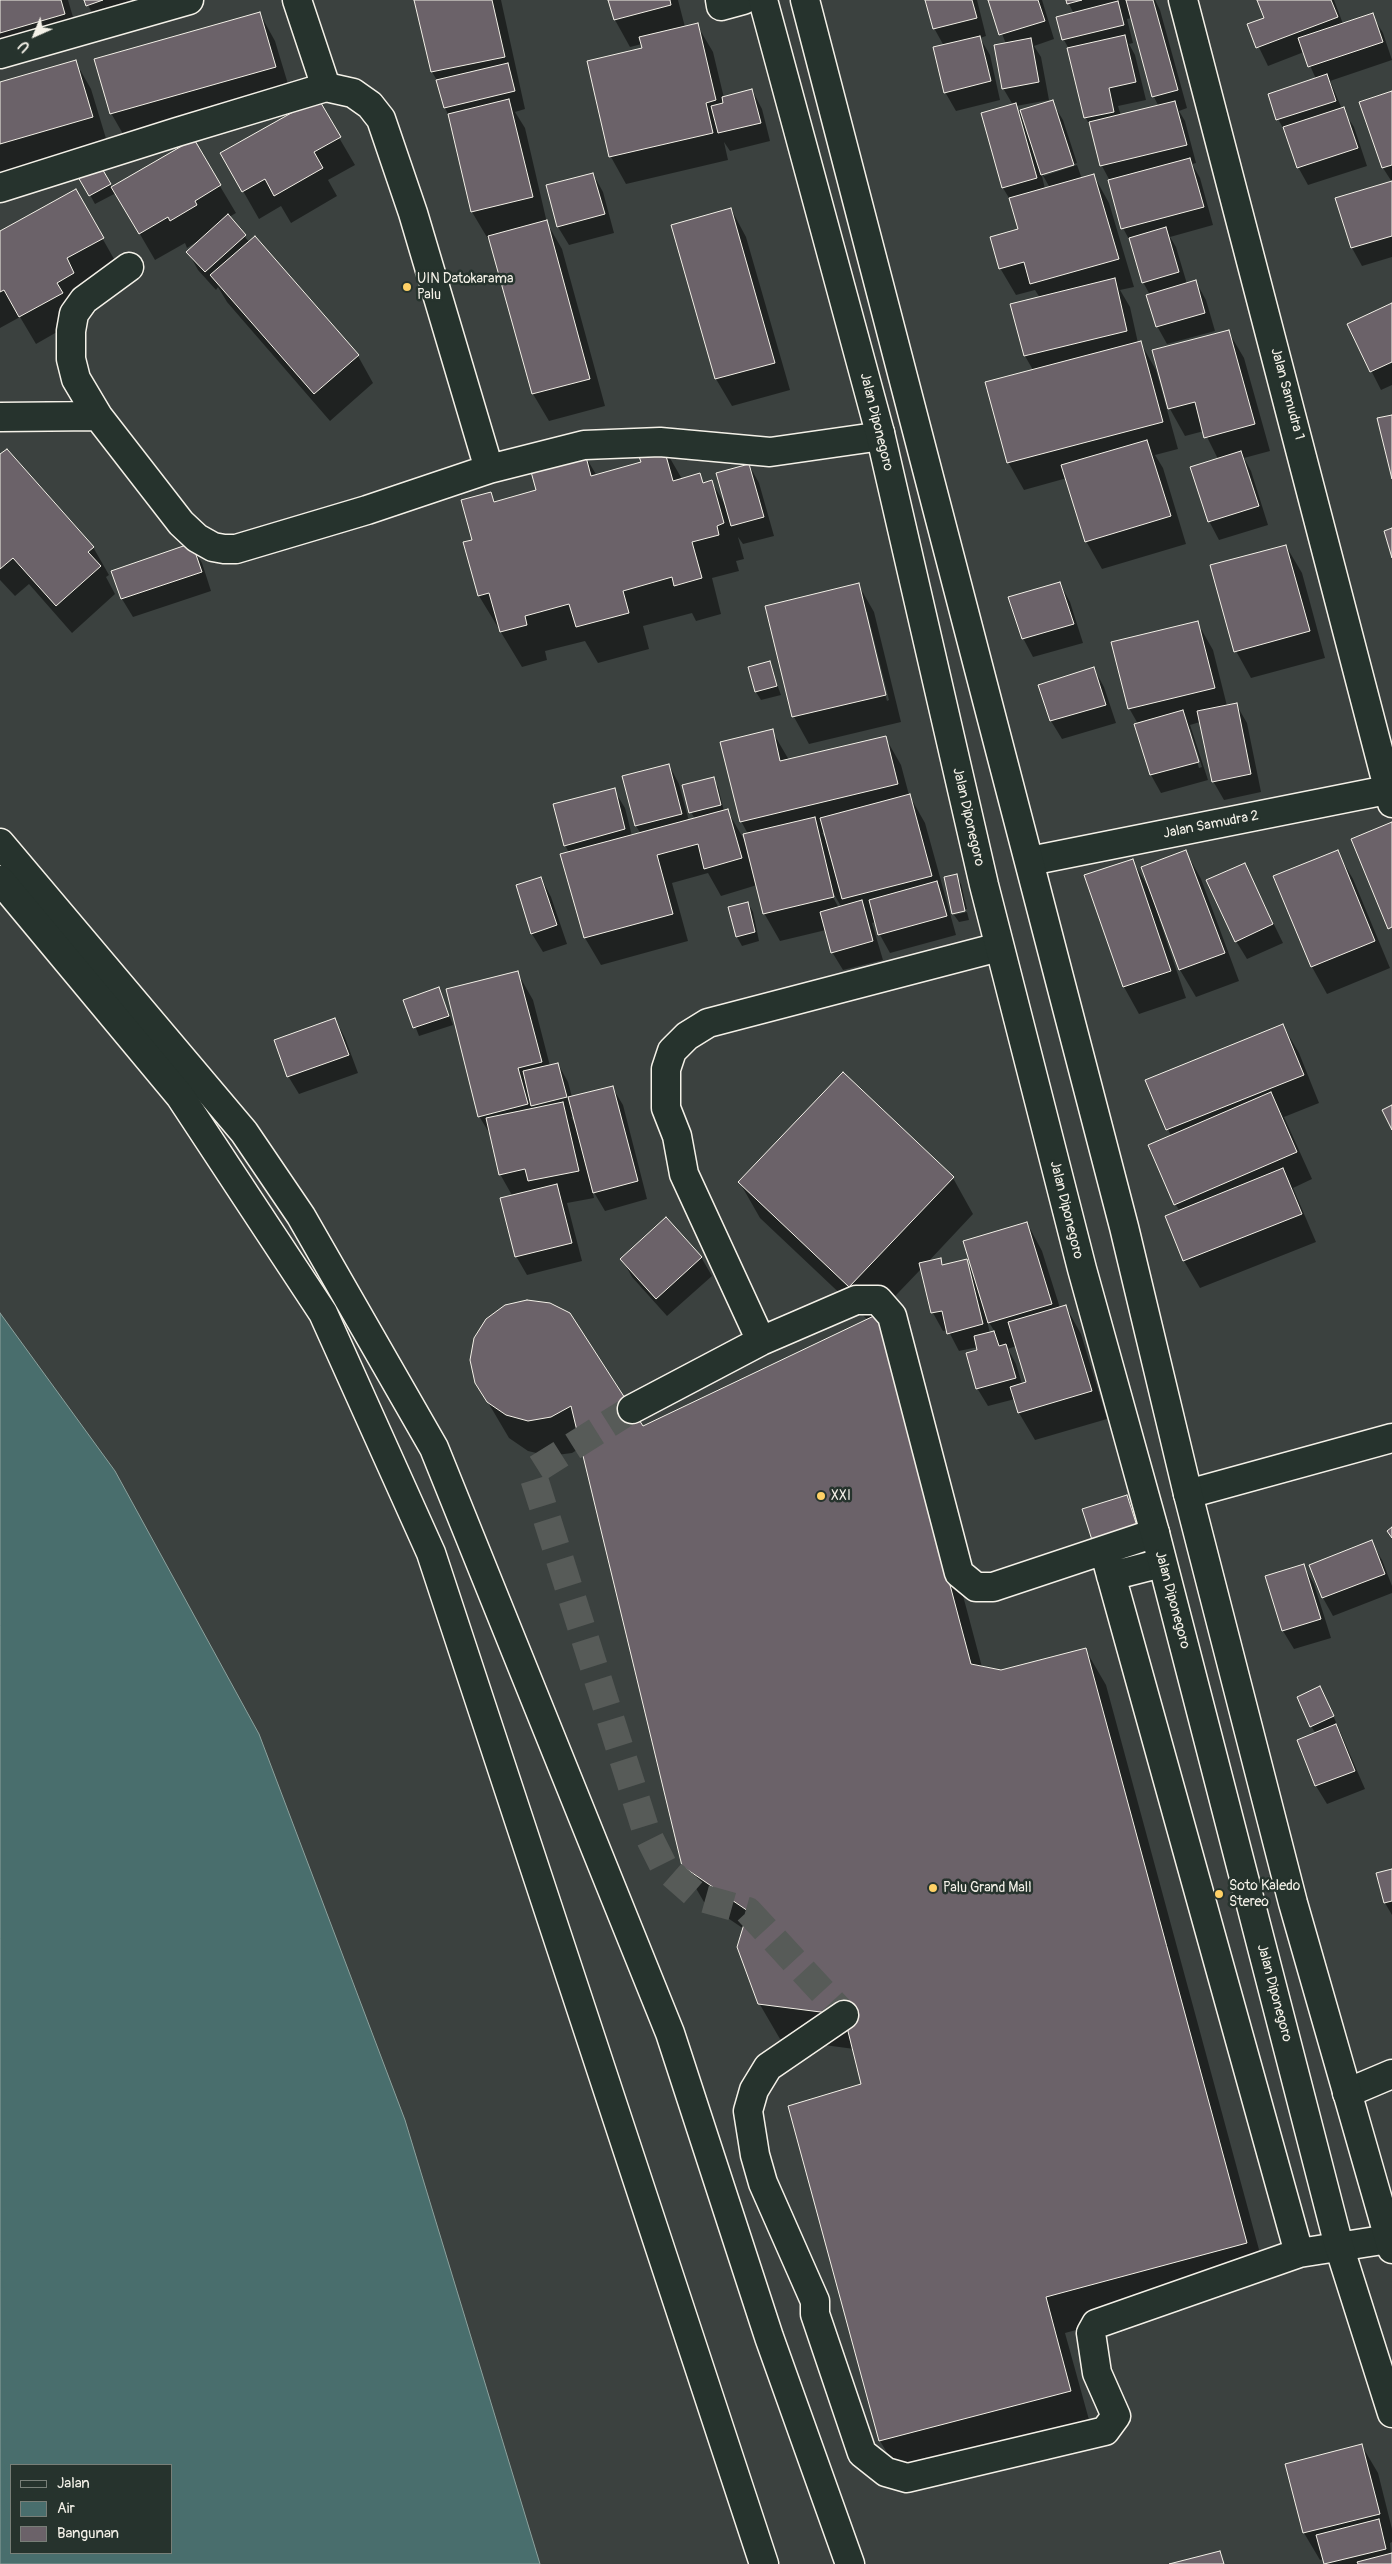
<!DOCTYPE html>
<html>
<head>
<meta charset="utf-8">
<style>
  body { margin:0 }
  #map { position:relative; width:1392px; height:2564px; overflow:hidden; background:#3b413f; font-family:Pangolin,sans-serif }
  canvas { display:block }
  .legend { position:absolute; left:10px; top:2464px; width:162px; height:90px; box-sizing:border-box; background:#26332d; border:1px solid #787f78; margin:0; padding:6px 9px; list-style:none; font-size:15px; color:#f4f1e8 }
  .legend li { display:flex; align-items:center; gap:10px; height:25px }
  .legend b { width:25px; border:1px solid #787f78 }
  .north { position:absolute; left:10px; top:10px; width:50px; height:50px; -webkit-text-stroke:4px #26332d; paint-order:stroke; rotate:224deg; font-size:14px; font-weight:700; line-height:20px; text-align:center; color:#f4f1e8 }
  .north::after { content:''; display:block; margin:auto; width:18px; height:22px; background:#f4f1e8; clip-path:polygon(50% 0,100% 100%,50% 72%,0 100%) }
</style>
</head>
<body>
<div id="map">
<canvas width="1392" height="2564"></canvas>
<ul class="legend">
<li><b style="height:6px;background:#26332d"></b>Jalan</li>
<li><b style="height:14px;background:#496e6d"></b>Air</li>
<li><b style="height:14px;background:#6b6269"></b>Bangunan</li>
</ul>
<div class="north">U</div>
</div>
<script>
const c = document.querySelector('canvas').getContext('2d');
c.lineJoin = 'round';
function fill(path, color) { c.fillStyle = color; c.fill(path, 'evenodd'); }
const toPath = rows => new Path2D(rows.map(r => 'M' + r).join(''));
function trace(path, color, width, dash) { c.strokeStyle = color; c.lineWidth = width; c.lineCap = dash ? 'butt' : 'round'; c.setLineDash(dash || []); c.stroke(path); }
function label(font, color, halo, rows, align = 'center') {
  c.font = font + ' Pangolin,sans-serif'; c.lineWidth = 5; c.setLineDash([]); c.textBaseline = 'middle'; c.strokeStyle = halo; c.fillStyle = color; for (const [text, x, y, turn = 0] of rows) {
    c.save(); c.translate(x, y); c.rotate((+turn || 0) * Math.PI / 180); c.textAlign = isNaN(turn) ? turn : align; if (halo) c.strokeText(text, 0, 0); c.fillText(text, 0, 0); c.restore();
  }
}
const water = toPath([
  [0,1313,115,1471,259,1734,405,2120,540,2564,0,2564,0,1313],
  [11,2465,171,2465,171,2553,11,2553,11,2465]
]);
const shadow = toPath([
  [0,0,68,0,80,41,0,64],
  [85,0,205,0,103,32],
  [415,0,501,0,525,109,515,112,525,128,547,223,562,249,605,406,549,421,533,394,490,238,488,239,472,212,449,116,445,108,438,82,432,72],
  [609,0,678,0,685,27,697,25,713,52,724,98,752,90,762,109,770,141,730,151,724,142,728,160,626,184,611,157,588,62,643,49,642,44,630,47,615,20],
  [927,0,977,0,986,36,980,38,990,55,1000,100,956,111,945,92,944,46,934,28],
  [989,0,1042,0,1054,39,1034,46,1041,57,1049,100,1016,106,1022,116,1052,102,1063,120,1077,163,1044,173,1044,176,1077,165,1082,179,1094,176,1109,203,1134,287,1120,290,1130,307,1138,343,1140,342,1156,370,1178,449,1155,455,1163,468,1186,544,1102,569,1086,541,1067,478,1024,490,1008,462,1033,370,1025,356,1012,304,1040,298,1035,290,1016,295,1000,268,1020,230,1012,203,1003,188,1013,105,1003,88,1006,44],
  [1041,172,1050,188,1045,189],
  [1067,0,1155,0,1160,10,1187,108,1179,111,1185,121,1196,163,1192,164,1200,178,1213,225,1170,237,1176,247,1187,284,1196,282,1206,300,1215,331,1167,344,1157,326,1150,295,1143,282,1132,245,1123,228,1110,181,1102,166,1092,130,1086,118,1069,49,1064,40,1074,14],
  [1132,18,1154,97,1159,107,1121,116,1118,106,1146,100,1135,55,1129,44,1133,43,1127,19],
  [1258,0,1334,0,1343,24,1372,15,1383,33,1392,60,1330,81,1342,109,1354,127,1367,166,1308,185,1298,167,1288,137,1278,119,1316,79,1304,52,1268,66,1248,25,1265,19],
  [260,14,275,41,291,94,127,141,111,113],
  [75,61,91,89,108,145,0,176,0,84],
  [1392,93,1392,257,1362,266,1352,248,1336,199,1392,182,1383,168,1361,102],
  [317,100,355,165,328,180,337,196,291,223,281,206,259,219,222,154],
  [193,141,236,213,229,217,249,242,358,356,373,383,330,421,227,302,218,287,216,290,198,270,188,252,198,241,187,248,185,243,155,260,116,193,95,204,80,177,99,166,112,188],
  [593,174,603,192,614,233,569,245,558,227,547,186],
  [75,190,118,266,78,320,36,344,20,317,0,328,0,233],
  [731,209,746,237,790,390,732,406,716,379,672,225],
  [1392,305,1392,385,1381,390,1348,325],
  [1228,331,1244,358,1270,451,1244,458,1251,471,1268,525,1219,540,1209,521,1218,459,1204,431,1185,436,1170,409],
  [663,446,682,479,699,475,705,484,712,482,725,505,749,465,759,483,774,536,743,544,738,537,744,559,736,561,739,571,712,578,721,614,696,621,692,613,643,626,649,649,598,663,585,641,545,651,547,660,522,667,479,596,465,543,474,541,490,494,496,503,538,491,584,454,597,476,642,463],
  [0,456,93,547,109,575,106,577,115,594,72,633,29,584,15,596,0,580],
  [191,545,202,563,211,591,133,617,122,599,113,572],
  [1286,546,1302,573,1325,658,1251,678,1236,651],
  [858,584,874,612,901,722,809,744,794,717,766,607],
  [864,612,867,612,889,700,887,701],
  [1060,584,1070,602,1083,643,1033,657,1023,638],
  [1197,622,1213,650,1227,706,1236,704,1247,723,1261,792,1224,800,1213,781,1200,722,1190,725,1208,780,1161,793,1151,775,1136,725,1138,724,1129,708],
  [1187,729,1190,729,1202,767,1199,768],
  [769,663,781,695,761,700,756,692],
  [1094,669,1104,687,1116,723,1062,739,1051,721,1040,685],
  [772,731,789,760,885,737,901,765,909,795,925,823,956,935,890,953,880,935,876,922,872,923,883,960,843,970,832,952,826,930,780,941,764,913,757,885,721,896,708,873,672,883,688,941,601,965,585,938,569,853,565,845,614,790,625,808,632,836,641,834,636,826,669,765,679,784,689,821,695,819,691,812,713,778,718,787,724,811,727,810,746,843,748,834,741,821],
  [825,832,827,841,822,833],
  [832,891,842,908,839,908,830,892],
  [1186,852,1201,879,1239,981,1196,997,1180,970,1161,919,1159,919,1186,998,1139,1014,1124,987,1086,876,1132,860,1148,887],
  [1337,852,1353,879,1390,968,1327,994,1312,967],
  [1245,865,1283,943,1247,959,1236,941],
  [956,876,961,884,967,909,954,912,954,915,953,913],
  [541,878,551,897,567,944,543,952,532,934],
  [748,903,753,912,759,941,742,946,737,937,730,907],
  [967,912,969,920,959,922,954,915],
  [517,972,533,1000,550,1066,558,1064,568,1082,572,1097,612,1087,623,1105,647,1199,605,1211,592,1189,594,1198,567,1203,582,1261,527,1275,516,1256,513,1197,500,1174,491,1136,479,1116],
  [574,1116,576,1126,571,1117],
  [439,989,453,1025,419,1036,405,1000],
  [335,1019,345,1038,358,1073,299,1094,288,1076],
  [1283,1026,1299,1053,1319,1103,1284,1117,1312,1179,1293,1188,1316,1242,1200,1288,1184,1261,1166,1217,1180,1211,1175,1204,1171,1136,1147,1080],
  [843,1074,953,1178,973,1214,927,1263,940,1259,943,1265,966,1260,972,1270,1027,1223,1042,1251,1060,1308,1066,1307,1081,1334,1107,1419,1035,1440,1019,1413,1015,1399,988,1406,977,1388,978,1347,959,1351,948,1330,943,1331,933,1313,922,1268,877,1315,898,1351,982,1667,1001,1671,1085,1649,1106,1685,1267,2279,1065,2333,1091,2427,901,2476,880,2441,790,2106,863,2085,854,2049,780,2039,759,2003,744,1929,704,1902,683,1866,582,1447,572,1453,549,1456,528,1451,509,1438,476,1382,471,1360,643,1428,868,1320,760,1218,740,1183],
  [987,1321,988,1321,995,1332,990,1333],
  [1016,1346,1027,1383,1022,1384,1016,1364,1008,1349],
  [701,1257,712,1276,667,1316,632,1277,622,1259],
  [1127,1497,1137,1515,1146,1545,1103,1558],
  [1371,1542,1382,1560,1392,1586,1392,1593,1333,1616,1323,1598],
  [1303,1565,1314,1584,1331,1638,1294,1649,1283,1631,1266,1577],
  [1325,1697,1365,1789,1327,1804,1316,1786,1298,1740,1316,1734,1311,1726],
  [1392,1870,1392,1915,1385,1903,1377,1874],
  [1362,2446,1378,2473,1392,2529,1392,2542,1390,2543,1392,2564,1325,2564,1324,2559,1320,2560,1304,2533,1286,2464]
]);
const building = toPath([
  [0,0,61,0,65,14,0,33,0,0],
  [84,0,103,0,86,6,84,0],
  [414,0,492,0,505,57,431,72,414,0],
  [608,0,670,0,671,5,614,20,608,0],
  [925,0,972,0,977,18,933,29,925,0],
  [988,0,1038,0,1045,21,999,35,988,0],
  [1066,0,1082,0,1067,4,1066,0],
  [1126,0,1153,0,1178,90,1152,97,1126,0],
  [1257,0,1331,0,1338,17,1256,48,1247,24,1264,18,1257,0],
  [1118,1,1124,25,1062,40,1056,17,1118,1],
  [260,12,276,67,110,114,94,59,260,12],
  [1373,13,1383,42,1308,67,1298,38,1373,13],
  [698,23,716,100,706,103,713,133,609,157,587,61,642,48,639,37,698,23],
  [1125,35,1136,82,1109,88,1114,112,1084,118,1067,48,1125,35],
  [980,36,991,81,944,93,933,47,980,36],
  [1031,38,1039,82,1002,89,994,45,1031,38],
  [76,60,93,117,0,144,0,82,76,60],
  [508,63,515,91,444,108,436,80,508,63],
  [1327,74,1336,101,1276,120,1268,94,1327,74],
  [752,89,761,123,718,133,711,106,723,103,722,97,752,89],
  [1392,91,1392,165,1382,168,1359,102,1392,91],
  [318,98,341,137,314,152,323,168,274,196,265,179,242,192,220,153,318,98],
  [509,99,533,197,471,212,448,114,509,99],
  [1053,100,1074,165,1041,175,1020,110,1053,100],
  [1175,101,1187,145,1100,166,1089,122,1175,101],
  [1016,103,1037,178,1002,188,981,113,1016,103],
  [1344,107,1358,148,1297,168,1283,127,1344,107],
  [194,139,221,185,195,201,197,205,170,221,168,217,139,234,111,187,194,139],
  [1190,158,1204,207,1121,229,1108,180,1190,158],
  [100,165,111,184,89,196,78,177,100,165],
  [593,173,605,214,557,227,546,185,593,173],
  [1094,174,1119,259,1030,284,1024,262,999,269,990,237,1018,229,1009,198,1094,174],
  [1392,181,1392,236,1351,248,1335,198,1392,181],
  [76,189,104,238,67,258,74,273,57,283,63,293,19,317,4,290,0,292,0,231,76,189],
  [731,208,775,363,715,379,671,225,731,208],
  [228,214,246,235,205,272,186,252,228,214],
  [547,220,590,379,532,394,488,236,547,220],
  [1166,227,1179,272,1142,283,1129,238,1166,227],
  [255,236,359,355,314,394,210,275,255,236],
  [1115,278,1127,331,1024,356,1010,304,1115,278],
  [1196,280,1205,313,1156,327,1146,295,1196,280],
  [1392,303,1392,362,1370,372,1347,324,1392,303],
  [1229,330,1255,424,1204,438,1195,402,1168,409,1152,350,1229,330],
  [1141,341,1163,422,1007,463,985,382,1141,341],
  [1392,415,1392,479,1377,418,1392,415],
  [1147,440,1171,516,1085,542,1061,465,1147,440],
  [663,445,673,481,700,473,703,483,712,480,724,523,717,526,719,535,692,542,702,578,674,586,672,577,623,591,629,613,576,627,569,604,525,616,527,625,500,632,489,593,478,596,463,542,472,540,461,500,491,492,494,502,536,490,530,468,585,453,591,476,641,462,637,451,663,445],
  [7,449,94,547,88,552,101,566,56,606,13,558,0,569,0,454,7,449],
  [1241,451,1259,506,1208,522,1190,467,1241,451],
  [749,464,764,517,731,526,716,473,749,464],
  [1392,528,1392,558,1384,531,1392,528],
  [192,543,202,572,121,599,111,571,192,543],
  [1286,545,1310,631,1234,652,1210,565,1286,545],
  [1060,582,1074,624,1022,639,1008,597,1060,582],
  [859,583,886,695,792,717,765,606,859,583],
  [1198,621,1215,688,1128,709,1111,642,1198,621],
  [770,661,777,686,755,692,748,667,770,661],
  [1094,667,1106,705,1050,721,1038,685,1094,667],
  [1237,703,1251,774,1212,782,1197,711,1237,703],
  [1183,710,1199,762,1150,775,1134,724,1183,710],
  [773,729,780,761,886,736,898,784,740,822,720,742,773,729],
  [669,764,682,814,635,826,622,776,669,764],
  [714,777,721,805,689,813,682,785,714,777],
  [615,788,625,829,564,846,553,804,615,788],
  [910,794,932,876,842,899,820,818,910,794],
  [728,809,742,858,704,869,698,844,657,855,673,914,584,938,560,854,728,809],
  [815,817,834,897,763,914,743,834,815,817],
  [1392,822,1392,927,1388,929,1351,839,1392,822],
  [1186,850,1225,953,1179,970,1141,867,1186,850],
  [1338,850,1375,941,1311,967,1273,876,1338,850],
  [1133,859,1171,971,1123,987,1084,875,1133,859],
  [1245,863,1273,924,1235,942,1206,880,1245,863],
  [957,874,965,911,952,914,944,877,957,874],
  [541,877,557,925,531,934,516,885,541,877],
  [937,881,947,916,878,935,869,900,937,881],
  [862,900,873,941,831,953,820,912,862,900],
  [748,902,755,932,736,937,728,907,748,902],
  [518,971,542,1062,518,1068,528,1104,478,1117,446,989,518,971],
  [439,987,449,1016,413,1028,403,1000,439,987],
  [335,1018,349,1055,287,1077,274,1040,335,1018],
  [1283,1024,1304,1075,1166,1130,1145,1080,1283,1024],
  [558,1063,567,1097,531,1106,523,1071,558,1063],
  [843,1072,954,1177,849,1287,738,1182,843,1072],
  [613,1086,638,1181,593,1193,568,1097,613,1086],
  [1271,1092,1297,1152,1174,1205,1148,1145,1271,1092],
  [563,1102,579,1171,528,1181,525,1169,499,1175,486,1118,563,1102],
  [1392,1105,1392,1130,1382,1110,1392,1105],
  [1283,1168,1302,1214,1183,1261,1165,1216,1283,1168],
  [557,1184,572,1243,515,1257,500,1198,557,1184],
  [666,1217,702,1257,656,1299,620,1259,666,1217],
  [1027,1222,1052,1304,988,1323,963,1241,1027,1222],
  [941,1258,942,1265,967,1259,983,1324,947,1334,942,1311,931,1313,919,1263,941,1258],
  [527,1300,550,1303,570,1313,643,1426,878,1314,971,1664,1001,1670,1086,1648,1247,2243,1046,2297,1071,2391,879,2441,788,2106,861,2084,844,2015,758,2004,737,1947,748,1911,682,1866,571,1406,551,1417,528,1421,506,1415,487,1402,475,1383,470,1360,474,1338,486,1319,505,1305,527,1300],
  [1066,1305,1092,1391,1018,1413,1010,1387,1026,1382,1008,1322,1066,1305],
  [994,1331,999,1346,1006,1344,1016,1378,976,1389,966,1353,977,1350,974,1336,994,1331],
  [1127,1495,1137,1526,1092,1540,1082,1509,1127,1495],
  [1392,1527,1392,1538,1387,1531,1392,1527],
  [1372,1540,1385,1574,1322,1598,1309,1565,1372,1540],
  [1304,1564,1321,1619,1282,1631,1265,1576,1304,1564],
  [1320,1686,1334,1716,1310,1727,1297,1697,1320,1686],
  [1336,1724,1355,1771,1315,1786,1297,1740,1336,1724],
  [1392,1869,1392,1901,1384,1903,1376,1873,1392,1869],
  [1362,2444,1380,2514,1303,2533,1285,2464,1362,2444],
  [1379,2519,1386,2549,1324,2564,1316,2535,1379,2519],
  [1220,2551,1224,2564,1169,2564,1220,2551],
  [1392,2553,1392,2564,1358,2564,1357,2562,1392,2553]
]);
const minorTunnel = toPath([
  [632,1409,532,1472,646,1831,664,1867,698,1897,748,1911,844,2015]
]);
const minor = toPath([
  [297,0,326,87],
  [720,0,721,6,743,0],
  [1183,0,1392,803],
  [0,54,189,0],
  [0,188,177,132,326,87,353,93,370,105,381,119,413,213,489,469,584,445,660,442,770,452,868,438,880,433],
  [98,416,76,379,71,359,71,331,74,314,84,300,129,267],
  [0,417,98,416,181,523,197,538,213,547,224,549,236,549,367,510,489,469],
  [0,843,244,1132,301,1216,434,1448,670,2033,769,2337,850,2564],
  [1030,861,1392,789],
  [761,1341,684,1174,677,1136,666,1108,666,1069,672,1051,687,1036,708,1023,999,947],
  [632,1409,761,1341,856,1300,878,1300,892,1316,959,1573,976,1587,993,1587,1155,1533],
  [1188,1494,1392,1438],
  [1104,1550,1299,2253],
  [1111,1576,1162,1563],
  [844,2015,768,2067,754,2090,748,2111,755,2155,763,2183,815,2301,815,2314,862,2453,886,2472,907,2478,1105,2431,1116,2416,1097,2373,1091,2333,1096,2324,1299,2253,1389,2239],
  [1347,2093,1392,2074]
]);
const major = toPath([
  [0,880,180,1096,323,1313,431,1553,764,2564]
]);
const highway = toPath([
  [763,0,880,433,984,885,1082,1269,1155,1533,1339,2246,1392,2413],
  [805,0,1124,1227,1188,1494,1293,1903,1392,2249]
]);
const markers = [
  [407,287,5,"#ffd166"],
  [821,1496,5,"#ffd166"],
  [933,1888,5,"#ffd166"],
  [1219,1894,5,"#ffd166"]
];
const poiNames = [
  ["UIN Datokarama",417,279],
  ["Palu",417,295],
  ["XXI",831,1496],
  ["Soto Kaledo",1229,1886],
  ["Stereo",1229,1902],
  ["Palu Grand Mall",943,1888]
];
const streetNames = [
  ["Jalan Samudra 1",1287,394,75],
  ["Jalan Diponegoro",876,422,76],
  ["Jalan Diponegoro",968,817,77],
  ["Jalan Samudra 2",1211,825,-11],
  ["Jalan Diponegoro",1066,1210,76],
  ["Jalan Diponegoro",1172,1600,75],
  ["Jalan Diponegoro",1274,1993,75]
];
fill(water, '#496e6d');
trace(water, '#8da29e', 1);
fill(shadow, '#0007');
fill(building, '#6b6269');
trace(building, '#f4f1e8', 1);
trace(minorTunnel, '#575b58', 28, [28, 14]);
trace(minor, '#f4f1e8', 31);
trace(major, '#f4f1e8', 31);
trace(highway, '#f4f1e8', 31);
trace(minor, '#26332d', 28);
trace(major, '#26332d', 28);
trace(highway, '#26332d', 28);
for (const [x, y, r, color] of markers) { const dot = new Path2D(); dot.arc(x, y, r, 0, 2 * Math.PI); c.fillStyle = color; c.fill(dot); trace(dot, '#26332d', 2); }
label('14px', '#f4f1e8', '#26332d', poiNames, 'left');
label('14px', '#f4f1e8', '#26332d', streetNames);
</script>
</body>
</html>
